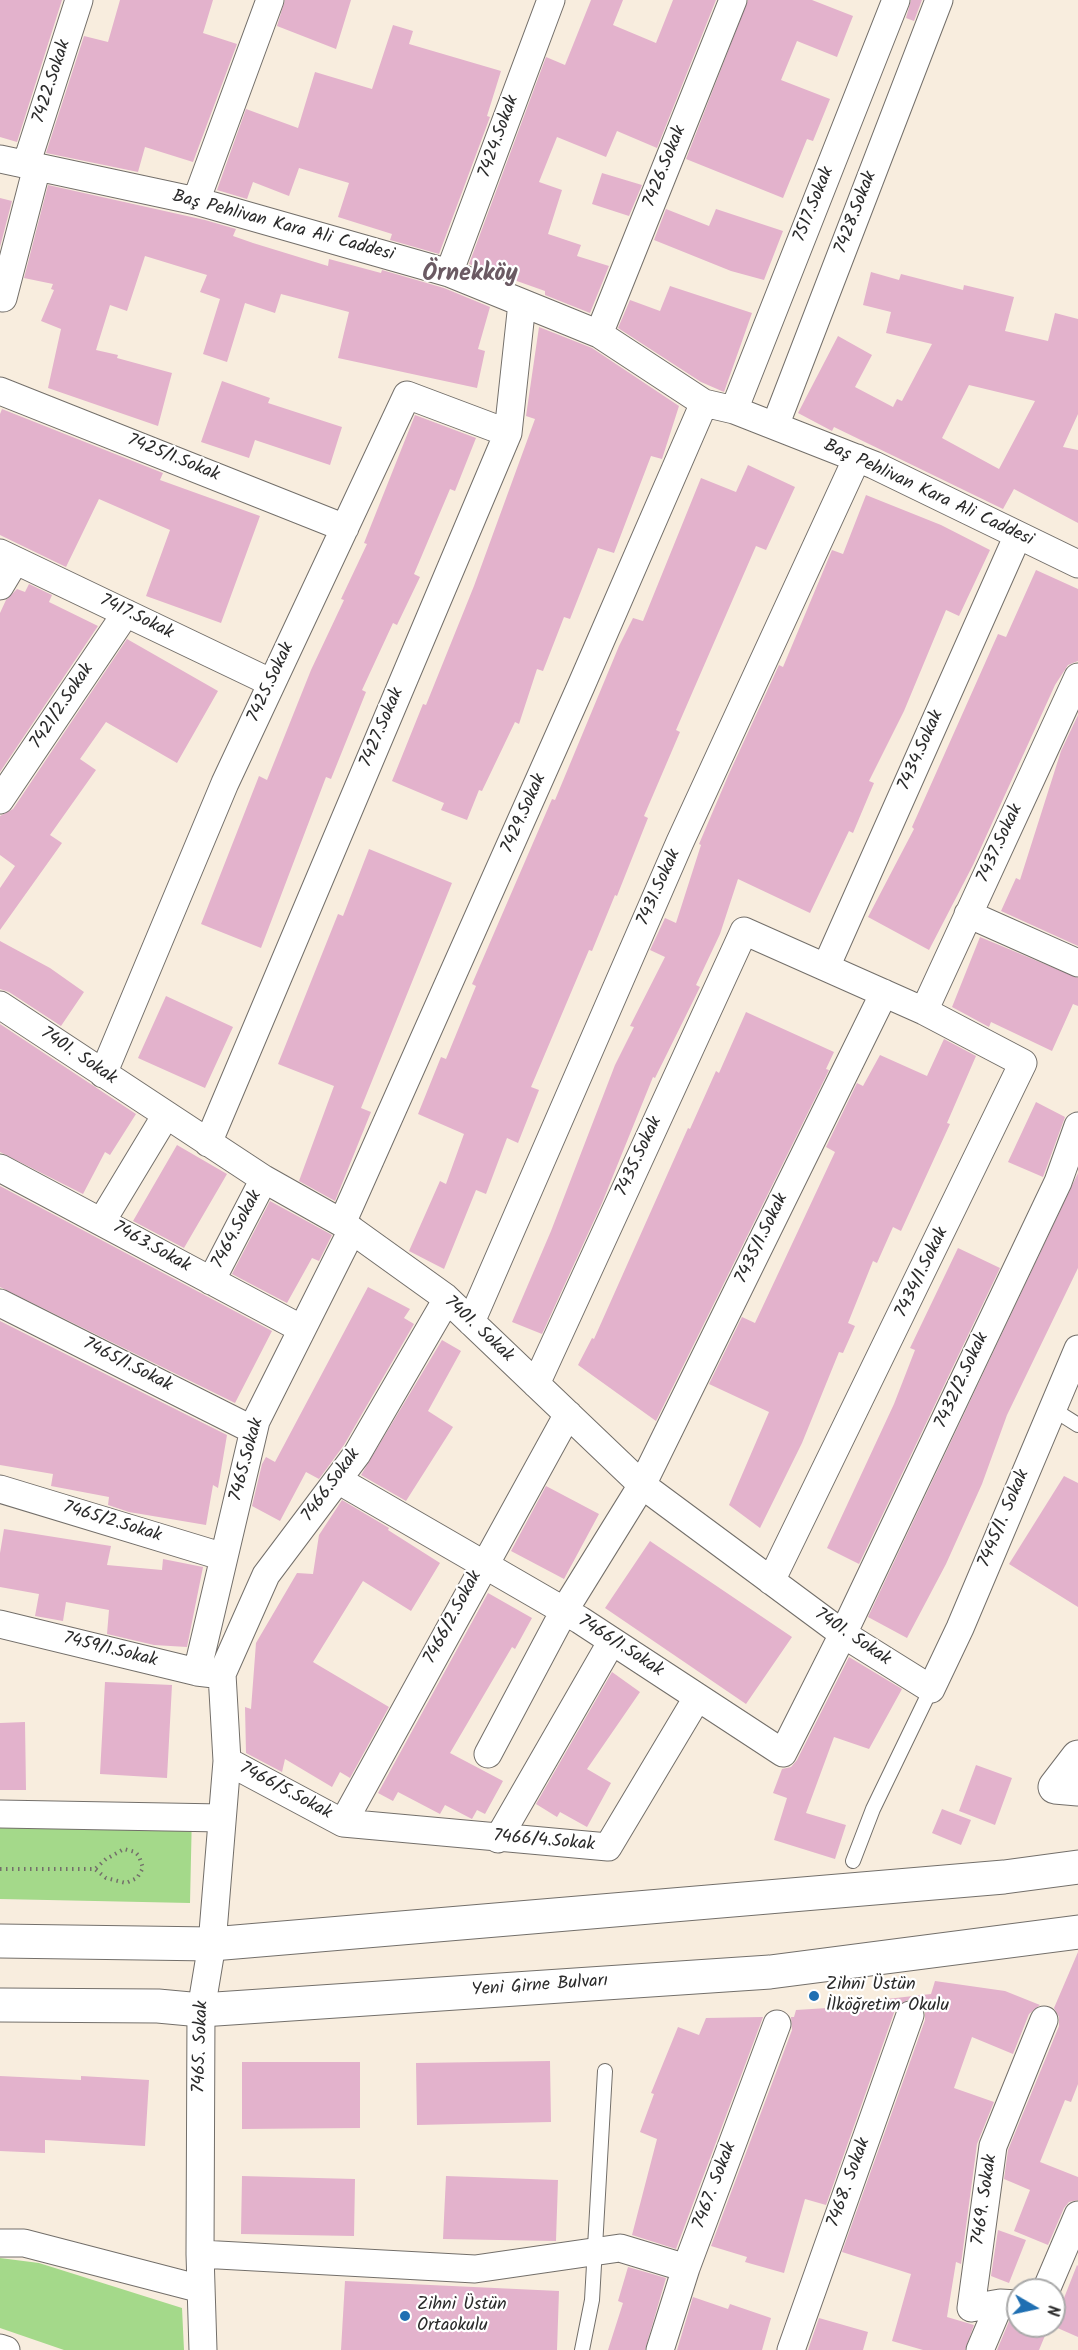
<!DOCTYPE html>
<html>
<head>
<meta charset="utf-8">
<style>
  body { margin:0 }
  #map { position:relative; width:1078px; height:2350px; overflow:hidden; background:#f8edde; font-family:Kalam,sans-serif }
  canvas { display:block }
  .north { position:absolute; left:1006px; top:2278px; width:60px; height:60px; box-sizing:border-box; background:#fff; border:2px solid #aaa; border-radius:50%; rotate:99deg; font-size:16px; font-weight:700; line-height:24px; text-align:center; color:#2b2b2b }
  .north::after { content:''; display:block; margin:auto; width:21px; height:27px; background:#1f6fb2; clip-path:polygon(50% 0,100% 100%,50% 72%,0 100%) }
</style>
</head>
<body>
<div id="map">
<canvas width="1078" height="2350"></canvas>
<div class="north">N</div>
</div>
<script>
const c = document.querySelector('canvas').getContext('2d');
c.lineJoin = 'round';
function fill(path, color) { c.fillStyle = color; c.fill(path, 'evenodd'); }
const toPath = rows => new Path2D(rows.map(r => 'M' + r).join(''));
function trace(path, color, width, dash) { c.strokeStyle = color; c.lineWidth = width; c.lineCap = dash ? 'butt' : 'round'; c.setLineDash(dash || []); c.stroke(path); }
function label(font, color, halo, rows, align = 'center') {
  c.font = font + ' Kalam,sans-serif'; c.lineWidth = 4.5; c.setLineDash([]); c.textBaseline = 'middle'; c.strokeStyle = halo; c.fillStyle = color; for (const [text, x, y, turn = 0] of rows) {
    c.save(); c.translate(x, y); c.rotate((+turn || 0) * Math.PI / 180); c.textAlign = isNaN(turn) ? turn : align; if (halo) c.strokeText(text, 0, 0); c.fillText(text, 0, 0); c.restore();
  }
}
const green = toPath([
  [0,1808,192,1812,190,1903,0,1899],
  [0,2258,39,2263,182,2308,184,2350,64,2350,0,2328]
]);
const building = toPath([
  [0,0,62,0,17,142,0,137],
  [120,0,213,0,203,33,237,44,193,162,145,147,138,172,46,153,84,36,108,42],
  [285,0,351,0,336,49,277,26],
  [591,0,623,0,613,25,656,43,673,0,716,0,657,148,617,131,606,157,557,137,539,182,562,190,548,234,581,245,577,256,609,266,590,313,545,295,545,291,469,264,546,57,565,65],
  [748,0,812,0,853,16,837,57,797,41,781,80,830,99,813,141,807,139,783,198,686,159],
  [911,0,922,0,914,21,906,18],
  [393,25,413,31,409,44,501,71,487,116,490,117,439,254,390,240,392,234,338,217,349,183,299,168,289,196,253,182,247,199,217,190,246,109,298,128,315,72,372,89],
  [602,173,642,185,629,216,592,204],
  [48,185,205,220,236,229,233,236,253,243,328,266,329,259,381,273,382,270,444,288,490,307,478,349,485,351,477,388,338,358,349,312,281,294,275,313,245,303,227,362,203,354,220,299,200,292,207,275,145,256,127,311,110,305,96,350,118,355,117,358,172,373,158,426,48,388,61,329,41,321,54,290,51,289,53,284,24,278],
  [0,198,12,201,0,247],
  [666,209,709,226,716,209,783,231,764,280,731,271,654,240],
  [871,272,899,280,901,274,963,290,964,285,1014,297,1005,331,1048,341,1055,313,1078,319,1078,414,1063,447,1078,450,1078,523,1014,489,1003,509,834,427,832,431,798,413,838,336,872,355,855,387,893,407,897,399,902,401,932,344,886,333,891,312,863,305],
  [969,385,1035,401,999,469,942,438],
  [670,286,752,313,724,392,701,382,618,328,630,300,660,311],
  [539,327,592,348,679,406,662,459,651,456,614,553,598,548,570,619,564,617,543,671,537,669,519,724,515,722,482,791,479,790,467,820,441,810,444,803,392,781,423,704,426,705,474,586,535,419,526,416],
  [222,381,270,398,268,403,342,427,330,465,255,440,249,458,201,442],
  [2,409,163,473,160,480,260,516,221,623,146,596,170,530,99,499,66,567,0,535,0,414],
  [415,415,476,438,455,491,450,489,414,574,420,577,397,625,393,623,362,690,366,692,331,779,326,777,261,948,201,924,259,776,267,780,311,670,344,600,341,599,367,544,364,543],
  [748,465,795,487,766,550,756,546,676,730,680,732,644,816,648,818,617,896,615,895,592,951,589,950,531,1087,539,1090,518,1143,507,1138,486,1194,476,1190,444,1269,409,1251,440,1181,446,1184,464,1134,418,1114,441,1057,446,1059,476,986,472,984,552,799,555,800,619,646,633,618,643,621,701,478,736,492],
  [866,495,941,525,990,550,959,616,946,610,904,711,869,781,874,783,853,833,849,831,810,913,738,879,720,934,696,985,700,987,655,1078,653,1077,602,1203,542,1334,512,1322,551,1231,615,1065,634,1027,630,1026,665,957,650,950,665,918,676,923,701,845,699,844,728,776,779,665,783,667,832,550,843,554],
  [1036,570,1078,589,1078,661,1068,665,1055,685,973,865,929,950,868,917,914,829,912,827,998,634,1006,637],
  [29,584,52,595,49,602,98,626,0,772,0,613,6,600,17,589,25,592],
  [127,639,218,691,177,763,106,722,80,759,96,770,50,835,62,843,0,930,0,888,15,866,0,855,0,816,13,809],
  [1078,715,1078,946,1001,911,1016,878,1020,880,1061,751],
  [369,849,452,883,361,1108,371,1112,335,1201,299,1181,334,1086,278,1064,338,914,343,916],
  [980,937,1078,978,1078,1006,1073,1004,1052,1051,991,1022,989,1027,952,1007],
  [0,941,50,968,84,992,61,1026,9,992,0,989],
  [166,996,233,1027,205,1088,138,1058],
  [746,1012,834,1052,826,1069,829,1070,656,1421,578,1365,592,1338,594,1339,688,1128,690,1129,716,1071,719,1073],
  [0,1024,136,1114,110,1155,105,1152,83,1194,0,1152],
  [944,1039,976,1056,947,1123,950,1124,901,1231,893,1227,877,1263,873,1261,848,1323,855,1326,843,1353,839,1352,802,1443,760,1528,729,1505,769,1412,709,1384,742,1317,755,1323,835,1152,826,1147,857,1083,863,1086,880,1055,927,1076],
  [1036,1102,1065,1117,1043,1177,1008,1162],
  [177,1145,227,1174,184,1248,133,1221],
  [1078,1173,1078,1268,1007,1415,982,1484,946,1564,907,1638,868,1617],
  [0,1186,272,1331,235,1403,0,1287],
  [270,1201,332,1235,319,1261,312,1258,287,1303,232,1274],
  [958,1248,1000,1268,859,1564,827,1548,894,1404,915,1350,910,1348],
  [368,1287,410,1309,404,1318,414,1324,344,1445,319,1479,306,1472,280,1521,252,1506,262,1464,266,1457,275,1462],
  [0,1321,227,1435,218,1488,213,1485,206,1525,129,1512,108,1505,109,1497,51,1486,53,1474,0,1465],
  [442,1340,461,1351,428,1411,453,1427,406,1501,361,1475],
  [1064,1476,1078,1483,1078,1607,1009,1564],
  [546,1486,599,1514,564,1579,511,1551],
  [342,1500,389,1528,388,1530,440,1563,411,1611,363,1581,313,1662,389,1707,350,1778,340,1772,332,1787,285,1759,282,1772,246,1753,245,1707,251,1709,256,1643,297,1573,313,1574,319,1535],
  [4,1529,111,1546,107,1565,162,1570,163,1559,203,1567,187,1647,154,1645,107,1634,109,1610,66,1602,63,1621,35,1616,39,1594,0,1587,0,1553],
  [650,1541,792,1637,746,1704,605,1608],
  [488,1593,532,1618,515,1649,512,1647,450,1753,503,1781,485,1814,477,1810,472,1819,445,1805,440,1814,398,1792,393,1801,378,1793],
  [849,1657,902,1689,869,1749,834,1737,806,1813,846,1825,835,1859,774,1840,787,1798,773,1793,782,1769,791,1767,797,1760],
  [612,1672,640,1692,587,1769,611,1783,587,1827,560,1812,557,1817,536,1804],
  [105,1682,172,1685,167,1778,100,1774],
  [25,1722,26,1790,0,1790,0,1723],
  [976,1765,1012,1778,995,1825,959,1811],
  [942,1809,971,1820,961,1845,932,1833],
  [1078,1952,1078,2084,1071,2102,1065,2100,1040,2162,1078,2177,1078,2200,1069,2202,1064,2208,1048,2245,1014,2231,1030,2190,1004,2179,1008,2150,1059,2026,1059,2017,1054,2008],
  [935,1981,1005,1991,1040,2005,1029,2014,1013,2054,972,2037,954,2088,994,2102,977,2144,961,2264,956,2262,947,2317,974,2325,965,2350,923,2350,892,2341,911,2274,842,2252,925,2020,925,2012,916,2000,907,2000,895,2010,826,2205,805,2199,784,2273,745,2262,747,2257,711,2246,792,2030,791,2017,794,2017,796,2010,859,2006,860,2002,931,1994],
  [763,2017,676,2249,632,2235,657,2139,640,2132,654,2094,651,2093,678,2027,699,2035,706,2018],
  [550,2061,551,2122,417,2125,416,2063],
  [242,2062,360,2062,360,2128,242,2129],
  [0,2076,81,2080,81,2076,149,2080,145,2146,45,2140,45,2153,0,2151],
  [242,2176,355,2179,354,2236,241,2234],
  [446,2176,558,2180,556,2241,443,2239],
  [998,2230,1026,2240,1009,2283,991,2276],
  [1077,2265,1078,2266,1078,2337,1053,2326],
  [628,2267,666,2278,645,2350,608,2350,623,2303,618,2301],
  [345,2281,559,2291,557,2350,341,2350],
  [693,2297,728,2309,730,2304,771,2318,762,2350,677,2350],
  [819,2318,868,2332,863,2350,808,2350],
  [1010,2319,1018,2320,1018,2326,1049,2326,1039,2350,997,2350]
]);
const path = toPath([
  [0,1869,95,1869,106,1878,126,1883,137,1878,143,1868,139,1856,135,1852,124,1849,106,1859,95,1869]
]);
const service = toPath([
  [1051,1408,1078,1425],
  [853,1861,873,1809,931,1689],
  [582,2350,592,2300,605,2071]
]);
const minor = toPath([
  [0,159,196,201,449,273,599,334,704,403,734,410,874,465,1078,564],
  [26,165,79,0],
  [196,201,270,0],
  [449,273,551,0],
  [3,298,37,167],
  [599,334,733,0],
  [0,391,345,528],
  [734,410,896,0],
  [775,426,939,0],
  [0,553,272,683],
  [0,586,15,561],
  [0,800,126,613],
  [968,914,1078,963],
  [826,967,1018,535],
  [0,1005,264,1179,342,1223,445,1297,642,1485,843,1634,931,1689,960,1628,1078,1349],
  [924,1011,1078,677],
  [103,1074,225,783,407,395,508,433],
  [208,1143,508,433,522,303],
  [0,1168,302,1329],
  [102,1221,166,1115],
  [342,1223,581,686,704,403],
  [211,1281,264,1179],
  [0,1303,253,1430],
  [471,1322,680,842,857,458],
  [536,1384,744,931,924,1011,1023,1063,771,1581],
  [338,1480,580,1620,783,1753,843,1634,1058,1182,1078,1126],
  [0,1489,224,1557],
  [0,1624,197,1672,214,1674],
  [197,1672,256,1421,352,1230],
  [488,1754,564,1611,642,1485,884,993],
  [227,1761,343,1823,608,1847,697,1698],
  [0,1814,222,1818],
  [343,1823,568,1414],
  [498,1839,612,1641],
  [0,2243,24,2243,201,2289],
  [200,2254,475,2269,620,2248,686,2268],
  [1046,2290,1078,2215],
  [1018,2304,1000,2303,971,2308,993,2146,1044,2020],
  [0,2348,6,2350],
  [203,2350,200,2254,201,2010,212,1944,227,1761,222,1674,266,1575,357,1454,447,1299],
  [660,2350,686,2268,777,2024],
  [791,2350,910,2015],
  [980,2350,1000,2303]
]);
const tertiary = toPath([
  [1078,1757,1055,1787,1078,1789]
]);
const primary = toPath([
  [0,1941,212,1944,1004,1877,1078,1867],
  [0,2005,158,2006,201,2010,770,1972,1078,1932]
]);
const markers = [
  [814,1996,6,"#1f6fb2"],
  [405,2316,6,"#1f6fb2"]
];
const streetNames = [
  ["7422.Sokak",53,82,-72],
  ["7424.Sokak",500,137,-70],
  ["7426.Sokak",666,167,-68],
  ["7517.Sokak",815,205,-68],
  ["7428.Sokak",857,213,-69],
  ["Baş Pehlivan Kara Ali Caddesi",283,227,15],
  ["7425/1.Sokak",173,459,22],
  ["Baş Pehlivan Kara Ali Caddesi",928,494,25],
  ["7417.Sokak",136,618,26],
  ["7425.Sokak",272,683,-65],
  ["7421/2.Sokak",63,707,-56],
  ["7427.Sokak",383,728,-67],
  ["7434.Sokak",922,751,-66],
  ["7429.Sokak",525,814,-66],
  ["7437.Sokak",1001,844,-65],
  ["7431.Sokak",660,888,-66],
  ["7401. Sokak",78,1057,34],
  ["7435.Sokak",640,1157,-65],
  ["7464.Sokak",238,1230,-62],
  ["7435/1.Sokak",763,1239,-64],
  ["7463.Sokak",151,1248,29],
  ["7434/1.Sokak",923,1273,-64],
  ["7401. Sokak",478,1330,43],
  ["7465/1.Sokak",127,1366,27],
  ["7432/2.Sokak",963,1381,-65],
  ["7465.Sokak",248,1460,-75],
  ["7466.Sokak",332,1486,-54],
  ["7445/1. Sokak",1005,1519,-67],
  ["7465/2.Sokak",112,1523,17],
  ["7466/2.Sokak",454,1618,-62],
  ["7401. Sokak",852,1638,34],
  ["7466/1.Sokak",620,1647,33],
  ["7459/1.Sokak",110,1651,14],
  ["7466/5.Sokak",285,1792,28],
  ["7466/4.Sokak",544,1842,5],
  ["Yeni Girne Bulvarı",540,1987,-4],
  ["7465. Sokak",202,2047,-88],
  ["7468. Sokak",850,2183,-70],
  ["7467. Sokak",716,2186,-69],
  ["7469. Sokak",986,2200,-82]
];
const poiNames = [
  ["Zihni Üstün",826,1986],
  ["İlköğretim Okulu",826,2007],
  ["Zihni Üstün",417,2306],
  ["Ortaokulu",417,2327]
];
const districtNames = [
  ["Örnekköy",470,276]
];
fill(green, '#a4d98a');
fill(building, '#e3b2cc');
trace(service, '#736f6a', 16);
trace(minor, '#736f6a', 29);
trace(tertiary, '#736f6a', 35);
trace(primary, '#736f6a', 35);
trace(path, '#736f6a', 4, [1.5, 4.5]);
trace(service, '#fff', 14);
trace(minor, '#fff', 27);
trace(tertiary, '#fff', 33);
trace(primary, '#fff', 33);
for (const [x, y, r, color] of markers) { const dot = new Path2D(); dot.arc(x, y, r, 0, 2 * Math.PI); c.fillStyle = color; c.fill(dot); trace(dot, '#fff', 2); }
label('18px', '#2b2b2b', '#fff', streetNames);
label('18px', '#2b2b2b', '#fff', poiNames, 'left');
label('bold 24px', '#6b5a63', '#fff', districtNames);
</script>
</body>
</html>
